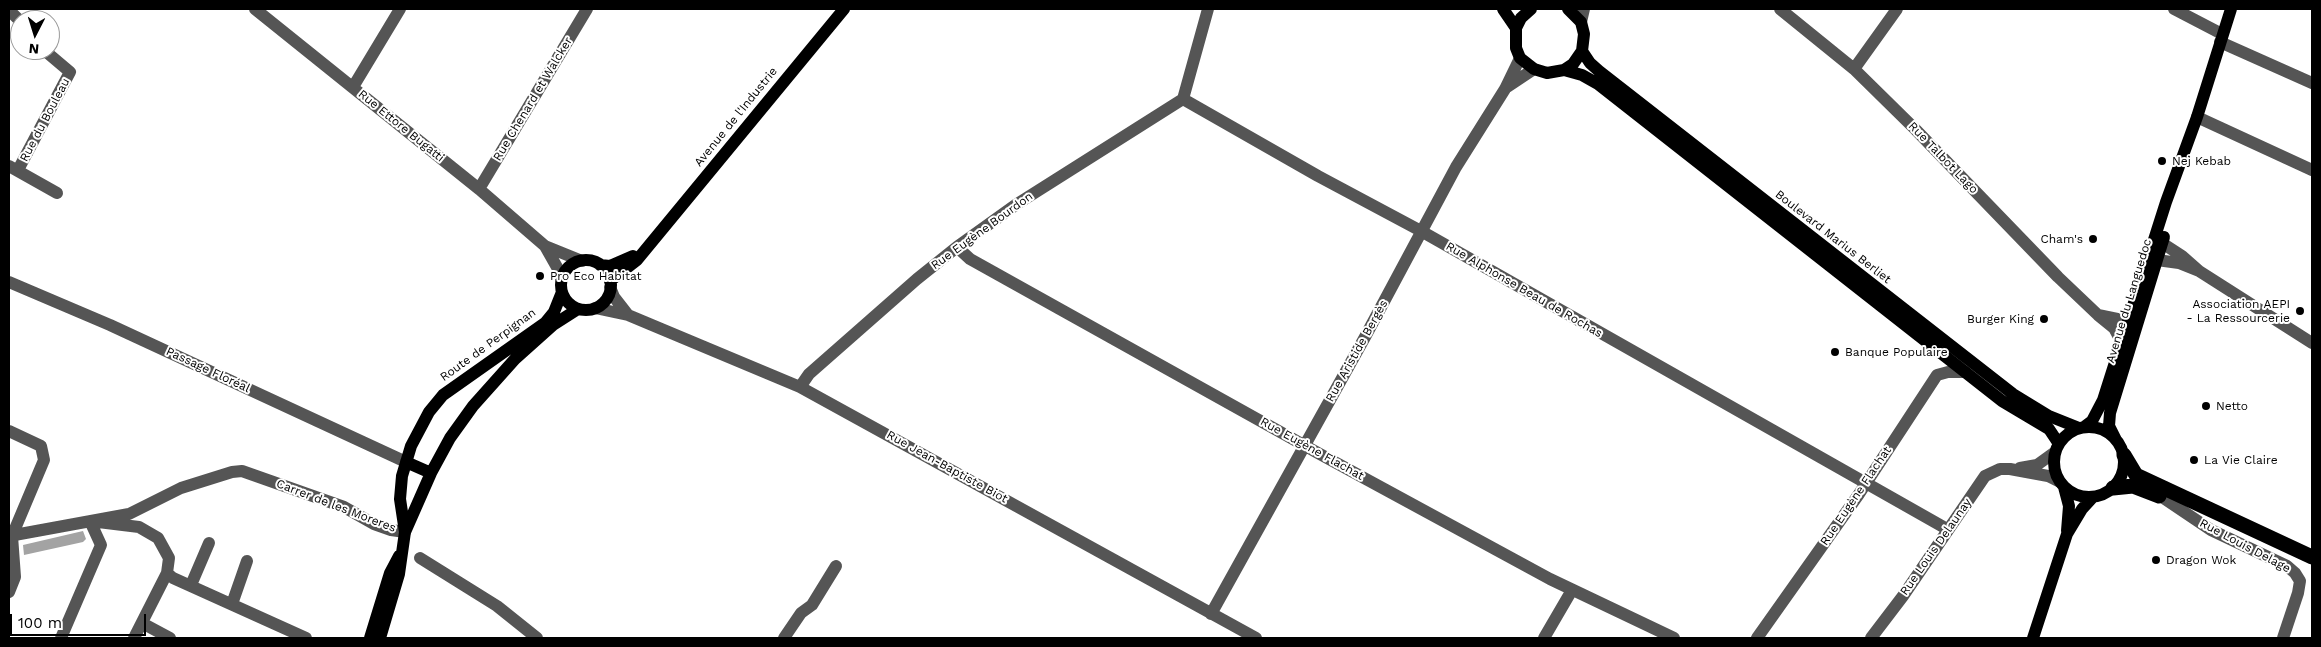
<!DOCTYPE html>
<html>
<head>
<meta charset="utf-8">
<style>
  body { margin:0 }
  #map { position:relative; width:2321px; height:647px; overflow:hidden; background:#fff; font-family:"Work Sans",sans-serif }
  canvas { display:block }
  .frame { position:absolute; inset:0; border:10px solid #000; pointer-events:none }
  .north { position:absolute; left:10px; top:10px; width:50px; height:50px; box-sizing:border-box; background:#fff; border:1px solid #999; border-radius:50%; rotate:185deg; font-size:14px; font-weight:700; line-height:20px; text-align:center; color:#000 }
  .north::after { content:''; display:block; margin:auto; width:18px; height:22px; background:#000; clip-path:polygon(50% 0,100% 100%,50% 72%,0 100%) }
  .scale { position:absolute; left:10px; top:614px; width:136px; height:22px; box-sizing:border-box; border:2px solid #000; border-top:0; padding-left:6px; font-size:15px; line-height:18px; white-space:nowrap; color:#000; -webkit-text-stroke:4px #fff; paint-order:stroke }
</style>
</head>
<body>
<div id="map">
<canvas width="2321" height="647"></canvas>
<div class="frame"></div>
<div class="north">N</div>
<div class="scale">100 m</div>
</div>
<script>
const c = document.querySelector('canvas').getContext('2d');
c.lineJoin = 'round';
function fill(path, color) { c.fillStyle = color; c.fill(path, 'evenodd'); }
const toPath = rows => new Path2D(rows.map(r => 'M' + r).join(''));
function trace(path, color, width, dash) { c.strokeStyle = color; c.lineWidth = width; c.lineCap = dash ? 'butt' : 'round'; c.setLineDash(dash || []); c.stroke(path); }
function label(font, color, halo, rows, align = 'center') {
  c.font = font + ' "Work Sans",sans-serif'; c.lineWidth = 4; c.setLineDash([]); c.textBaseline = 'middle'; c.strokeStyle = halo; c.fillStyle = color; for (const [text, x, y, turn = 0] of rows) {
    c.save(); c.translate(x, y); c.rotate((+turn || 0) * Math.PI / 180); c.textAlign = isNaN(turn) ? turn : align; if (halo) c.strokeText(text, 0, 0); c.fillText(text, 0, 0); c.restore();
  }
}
const water = toPath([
  [83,531,86,539,83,542,24,555,23,545]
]);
const minor = toPath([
  [255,9,479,189,545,246],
  [1208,9,1183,99,1318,176,1421,231,1947,529],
  [1780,9,1854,69,1915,129,2058,277,2098,315],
  [2174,9,2222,34],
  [9,10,20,21],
  [1581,22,1584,9],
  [2220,42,2312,83],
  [1854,69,1897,9],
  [353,87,400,9],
  [1507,87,1534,69],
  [2197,117,2312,170],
  [9,166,57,193],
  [18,170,70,72,44,50],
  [479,189,587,9],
  [2162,243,2182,256,2199,271,2179,263,2157,260,2157,246,2162,243],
  [957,247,970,259,1318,453,1550,579,1674,638],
  [2199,271,2312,343],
  [562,276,545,246,582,261],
  [9,282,110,325,406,462],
  [595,308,628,315,614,297,610,287],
  [628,315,800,387,1256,638],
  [2121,341,2114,328,2098,315,2127,321,2129,331],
  [800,387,809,374,917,279,957,247,1017,204,1183,99],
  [9,431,41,446,44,460,12,536,15,577,9,592],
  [2020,468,2037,465,2055,452],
  [2162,497,2211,530,2287,566,2295,573,2300,581,2298,593,2283,638],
  [9,536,129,514,181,488,232,472,242,471,344,507,374,524,391,530,405,532],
  [420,558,497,606,537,638],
  [191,585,209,543],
  [232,604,247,561],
  [1211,614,1365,337,1456,167,1505,89,1520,58],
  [142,623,170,638],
  [61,638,101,545,90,521,139,527,158,538,169,558,167,573,173,578,306,638],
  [134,638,167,573],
  [784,638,801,613,812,605,836,566],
  [1544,638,1572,590],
  [1757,638,1859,494,1937,375,1948,372,1965,372],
  [1871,638,1903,596,1985,476,2000,469,2010,469,2048,476,2060,482]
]);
const major = toPath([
  [1503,9,1516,28],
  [1531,9,1521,18,1516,28,1516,48,1520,58,1534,69,1547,73,1564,70,1573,64,1582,51,1584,34,1581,22,1568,9],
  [1582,51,1590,63,1599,71,2013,394,2049,416,2079,428],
  [1564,70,1582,75,1598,84,2002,401,2049,429,2059,444],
  '561 285a25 25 0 1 1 50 0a25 25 0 1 1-50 0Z',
  [600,265,610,266,633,256],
  [610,281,637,260,844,9],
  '2054 462a35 35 0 1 1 70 0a35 35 0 1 1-70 0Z',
  [2084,427,2092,421,2103,400,2166,202,2197,117,2231,9],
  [2116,440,2109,426,2110,413,2164,237],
  [406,462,431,473],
  [2064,487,2069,506,2067,531],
  [405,532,400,499,402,476,411,446,429,412,443,395,545,323,554,312,562,292],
  [370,638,390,573,399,556],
  [380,638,399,574,405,532,431,473,450,438,473,406,515,359,553,325,578,309],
  [2033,638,2067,534,2082,509,2093,497]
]);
const highway = toPath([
  [2124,455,2136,475,2312,557],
  [2113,488,2133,486,2159,496]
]);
const markers = [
  [2162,161,5,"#000"],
  [2093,239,5,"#000"],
  [540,276,5,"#000"],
  [2300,311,5,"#000"],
  [2044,319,5,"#000"],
  [1835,352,5,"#000"],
  [2206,406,5,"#000"],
  [2194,460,5,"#000"],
  [2156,560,5,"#000"]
];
const streetNames = [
  ["Rue Chenard et Walcker",533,99,-59],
  ["Avenue de l'Industrie",736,117,-51],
  ["Rue du Bouleau",45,120,-62],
  ["Rue Ettore Bugatti",401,126,39],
  ["Rue Talbot Lago",1943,158,46],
  ["Rue Eugène Bourdon",982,231,-36],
  ["Boulevard Marius Berliet",1833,237,38],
  ["Rue Alphonse Beau de Rochas",1524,290,30],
  ["Avenue du Languedoc",2129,301,-73],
  ["Route de Perpignan",488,345,-36],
  ["Rue Aristide Bergès",1357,351,-61],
  ["Passage Floréal",208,370,25],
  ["Rue Eugène Flachat",1312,449,29],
  ["Rue Jean-Baptiste Biot",947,467,29],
  ["Rue Eugène Flachat",1856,496,-56],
  ["Carrer de les Moreres",336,506,21],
  ["Rue Louis Delage",2245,546,28],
  ["Rue Louis Delaunay",1936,547,-55]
];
const poiNames = [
  ["Nej Kebab",2172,161],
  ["Cham's",2083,239,"right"],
  ["Pro Eco Habitat",550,276],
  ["Association AEPI",2290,304,"right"],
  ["- La Ressourcerie",2290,318,"right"],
  ["Burger King",2034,319,"right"],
  ["Banque Populaire",1845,352],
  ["Netto",2216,406],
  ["La Vie Claire",2204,460],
  ["Dragon Wok",2166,560]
];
fill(water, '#a3a3a3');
trace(minor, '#555', 12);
trace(major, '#000', 12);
trace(highway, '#000', 15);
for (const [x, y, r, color] of markers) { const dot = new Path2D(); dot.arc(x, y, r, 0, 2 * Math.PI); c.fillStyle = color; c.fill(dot); trace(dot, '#fff', 2); }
label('12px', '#000', '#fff', streetNames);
label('12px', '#000', '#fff', poiNames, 'left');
</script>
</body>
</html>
